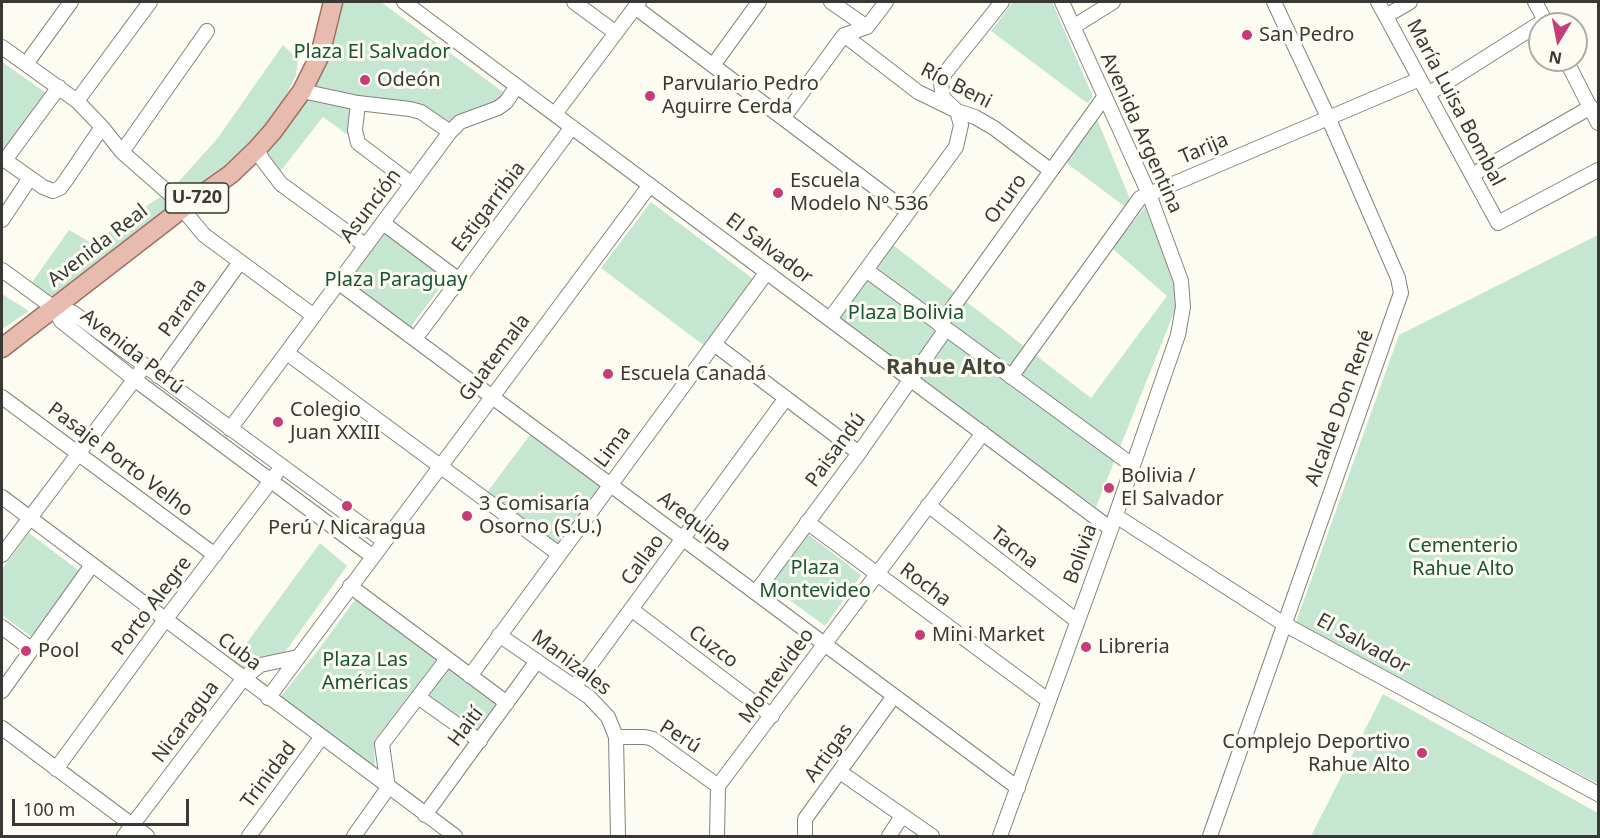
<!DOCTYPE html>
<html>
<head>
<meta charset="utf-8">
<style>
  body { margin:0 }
  #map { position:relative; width:1600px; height:838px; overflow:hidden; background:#fdfcf2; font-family:"Noto Sans",sans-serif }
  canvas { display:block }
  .frame { position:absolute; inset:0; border:3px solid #393835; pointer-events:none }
  .north { position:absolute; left:1528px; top:12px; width:60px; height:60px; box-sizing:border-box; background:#fdfcf2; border:2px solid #afaea6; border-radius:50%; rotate:190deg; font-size:16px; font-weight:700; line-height:24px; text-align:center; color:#393835 }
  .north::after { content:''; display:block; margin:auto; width:21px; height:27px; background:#c53c76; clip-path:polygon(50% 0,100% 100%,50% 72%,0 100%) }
  .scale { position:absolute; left:12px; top:799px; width:177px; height:27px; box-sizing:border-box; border:3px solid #393835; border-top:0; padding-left:8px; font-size:18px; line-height:21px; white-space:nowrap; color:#393835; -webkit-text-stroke:4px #fdfcf2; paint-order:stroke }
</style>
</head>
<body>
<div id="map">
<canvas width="1600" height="838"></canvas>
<div class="frame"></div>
<div class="north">N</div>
<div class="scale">100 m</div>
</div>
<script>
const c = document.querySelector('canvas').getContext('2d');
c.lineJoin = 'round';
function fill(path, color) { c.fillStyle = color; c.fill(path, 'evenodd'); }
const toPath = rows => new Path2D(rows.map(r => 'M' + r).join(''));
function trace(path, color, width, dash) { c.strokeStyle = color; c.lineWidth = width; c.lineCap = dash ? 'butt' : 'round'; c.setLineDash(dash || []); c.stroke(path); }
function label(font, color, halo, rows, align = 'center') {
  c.font = font + ' "Noto Sans",sans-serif'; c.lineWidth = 6; c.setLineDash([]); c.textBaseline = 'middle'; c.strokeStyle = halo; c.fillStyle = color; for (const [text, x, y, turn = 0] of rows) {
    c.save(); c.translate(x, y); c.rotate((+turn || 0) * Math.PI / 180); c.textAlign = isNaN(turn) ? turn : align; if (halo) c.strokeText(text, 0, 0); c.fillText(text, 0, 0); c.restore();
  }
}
const green = toPath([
  [336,2,381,2,507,95,493,108,452,128,397,102,376,97,349,136,323,117,279,173,262,149,278,135],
  [1013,2,1052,2,1093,97,1087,103,991,31],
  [283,45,298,59,296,75,281,106,257,136,233,162,49,298,30,285,69,230,95,245,117,225,171,190,217,139],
  [2,62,49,95,2,159],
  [1097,119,1130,199,1124,206,1064,161],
  [651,202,756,281,706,347,601,268],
  [1145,207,1175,283,1177,305,1096,507,837,320,893,245,1091,398,1167,296,1112,248],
  [382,231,446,280,409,329,345,281],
  [1598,235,1598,784,1296,622,1399,335],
  [2,294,29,311,2,329],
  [532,432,603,485,557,548,485,495],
  [29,533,82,573,33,638,2,615,2,569],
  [808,534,861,575,825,626,770,586],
  [320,543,347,566,285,652,263,656,244,671,232,663],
  [357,597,438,658,374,741,375,770,278,700,319,649],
  [448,664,503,704,479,736,424,697],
  [1383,694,1598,813,1598,836,1311,836]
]);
const minor = toPath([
  [404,2,1111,529],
  [574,2,616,33],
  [831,2,867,27],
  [1378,2,1498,223,1598,170],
  [1535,2,1547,24],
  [635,7,908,212],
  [1386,16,1410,2],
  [1073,27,1113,2],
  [844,35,918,92,957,111,975,117,994,128,1050,170],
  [2,47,77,101,102,127,122,152,171,195,204,235,314,316],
  [1566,60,1598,123],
  [26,64,71,2],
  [714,64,759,2],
  [302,91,358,103,410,109,421,112,450,132],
  [1428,94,1545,20],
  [77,101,150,2],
  [358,103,355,130,358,143,412,184],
  [555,114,639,2],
  [784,117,844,35,867,27,886,2],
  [257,149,262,159,281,184,366,246],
  [122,152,207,31],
  [2,158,43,187,53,191,60,188,66,180,102,127],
  [5,160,59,87],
  [1472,175,1591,107],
  [2,220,30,178],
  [383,223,459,280],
  [2,270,54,308,61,321,134,379,372,556],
  [866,270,1132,465],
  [339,283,1018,788],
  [54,308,72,312,384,541],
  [830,319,956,147,961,125,957,111,943,98,941,83,945,73,1002,2],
  [940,325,1105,96],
  [415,339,572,127],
  [714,344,859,453],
  [287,353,559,554],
  [158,376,240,262],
  [1011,377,1140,198,1420,79],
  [2,397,215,555],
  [230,429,450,132,460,122,498,108,506,102,517,86],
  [2,497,455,836],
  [928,505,1077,621],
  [1116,516,1284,624,1598,794],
  [807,522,1049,701],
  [2,555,140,372],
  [350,586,507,703],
  [756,592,859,453,946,329],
  [631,609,772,716],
  [2,627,31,649],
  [499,635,589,697,608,717,616,737,618,836],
  [470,676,767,272],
  [574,687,786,398],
  [2,691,92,565],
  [418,697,480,741],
  [268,698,650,185],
  [2,728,147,836],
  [616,737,645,737,653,739,718,786],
  [56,769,165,620,276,474],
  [840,772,932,836],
  [388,788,382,744,447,659],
  [425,815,537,661],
  [124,836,243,679,260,665,298,657],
  [249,836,321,738],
  [354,836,388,788],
  [717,836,718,786,983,433],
  [805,836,805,819,894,696],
  [889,836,902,816],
  [1000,836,1111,529,1178,335,1183,307,1181,281,1149,194,1062,2],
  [1210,836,1401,293,1398,278,1328,117,1274,2]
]);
const major = toPath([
  [2,348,183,208,231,174,257,149,273,131,302,91,320,55,333,2]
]);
const markers = [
  [1247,35,6,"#c53c76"],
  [365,80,6,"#c53c76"],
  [650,96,6,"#c53c76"],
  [778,193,6,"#c53c76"],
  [608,374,6,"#c53c76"],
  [278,422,6,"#c53c76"],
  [1109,488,6,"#c53c76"],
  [347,506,6,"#c53c76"],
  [467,516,6,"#c53c76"],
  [920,635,6,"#c53c76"],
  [1086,647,6,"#c53c76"],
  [26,651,6,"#c53c76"],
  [1422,753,6,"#c53c76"]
];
const shields = [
  [197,198,63]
];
const shieldNames = [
  ["U-720",197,198]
];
const poiNames = [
  ["San Pedro",1259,35],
  ["Odeón",377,80],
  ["Parvulario Pedro",662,84],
  ["Aguirre Cerda",662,107],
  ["Escuela",790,181],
  ["Modelo Nº 536",790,204],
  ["Escuela Canadá",620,374],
  ["Colegio",290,410],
  ["Juan XXIII",290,433],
  ["Bolivia /",1121,476],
  ["El Salvador",1121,499],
  ["3 Comisaría",479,504],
  ["Osorno (S.U.)",479,527],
  ["Perú / Nicaragua",347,528,"center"],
  ["Mini Market",932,635],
  ["Libreria",1098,647],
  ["Pool",38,651],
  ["Complejo Deportivo",1410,742,"right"],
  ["Rahue Alto",1410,765,"right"]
];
const parkNames = [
  ["Plaza El Salvador",372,52],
  ["Plaza Paraguay",396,280],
  ["Plaza Bolivia",906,313],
  ["Cementerio",1463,546],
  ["Rahue Alto",1463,569],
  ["Plaza",815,568],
  ["Montevideo",815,591],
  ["Plaza Las",365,660],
  ["Américas",365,683]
];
const streetNames = [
  ["Río Beni",956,86,27],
  ["María Luisa Bombal",1455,103,62],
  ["Avenida Argentina",1141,133,66],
  ["Tarija",1204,149,-23],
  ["Oruro",1006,199,-54],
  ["Asunción",371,206,-53],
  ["Estigarribia",489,207,-53],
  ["Avenida Real",98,246,-38],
  ["El Salvador",769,249,37],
  ["Parana",183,308,-54],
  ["Avenida Perú",132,352,38],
  ["Guatemala",495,358,-53],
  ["Alcalde Don René",1340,408,-70],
  ["Lima",613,447,-53],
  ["Paisandú",836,450,-54],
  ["Pasaje Porto Velho",120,460,37],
  ["Arequipa",694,522,37],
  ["Tacna",1014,548,38],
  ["Bolivia",1081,554,-70],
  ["Callao",643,560,-54],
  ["Rocha",925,585,37],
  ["Porto Alegre",152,606,-53],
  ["El Salvador",1363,644,29],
  ["Cuzco",713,647,37],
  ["Cuba",239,652,37],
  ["Manizales",571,663,37],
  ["Montevideo",777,676,-54],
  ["Nicaragua",186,722,-53],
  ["Haití",466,727,-53],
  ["Perú",680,737,32],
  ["Artigas",829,753,-54],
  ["Trinidad",269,775,-53]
];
const quarterNames = [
  ["Rahue Alto",946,368]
];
fill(green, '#c5e7d2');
trace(minor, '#84837a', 16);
trace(major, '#a07161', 21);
trace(minor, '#fff', 14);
trace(major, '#e7bcae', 18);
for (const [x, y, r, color] of markers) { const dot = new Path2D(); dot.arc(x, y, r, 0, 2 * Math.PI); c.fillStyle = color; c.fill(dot); trace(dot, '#fdfcf2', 2); }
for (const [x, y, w] of shields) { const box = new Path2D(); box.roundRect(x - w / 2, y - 15, w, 30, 4.5); c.fillStyle = '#fdfcf2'; c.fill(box); trace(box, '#393835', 1.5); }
label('bold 18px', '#393835', null, shieldNames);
label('20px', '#393835', '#fdfcf2', poiNames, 'left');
label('20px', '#1a5338', '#fdfcf2', parkNames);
label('20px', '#393835', '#fdfcf2', streetNames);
label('bold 22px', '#45443d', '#fdfcf2', quarterNames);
</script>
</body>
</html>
